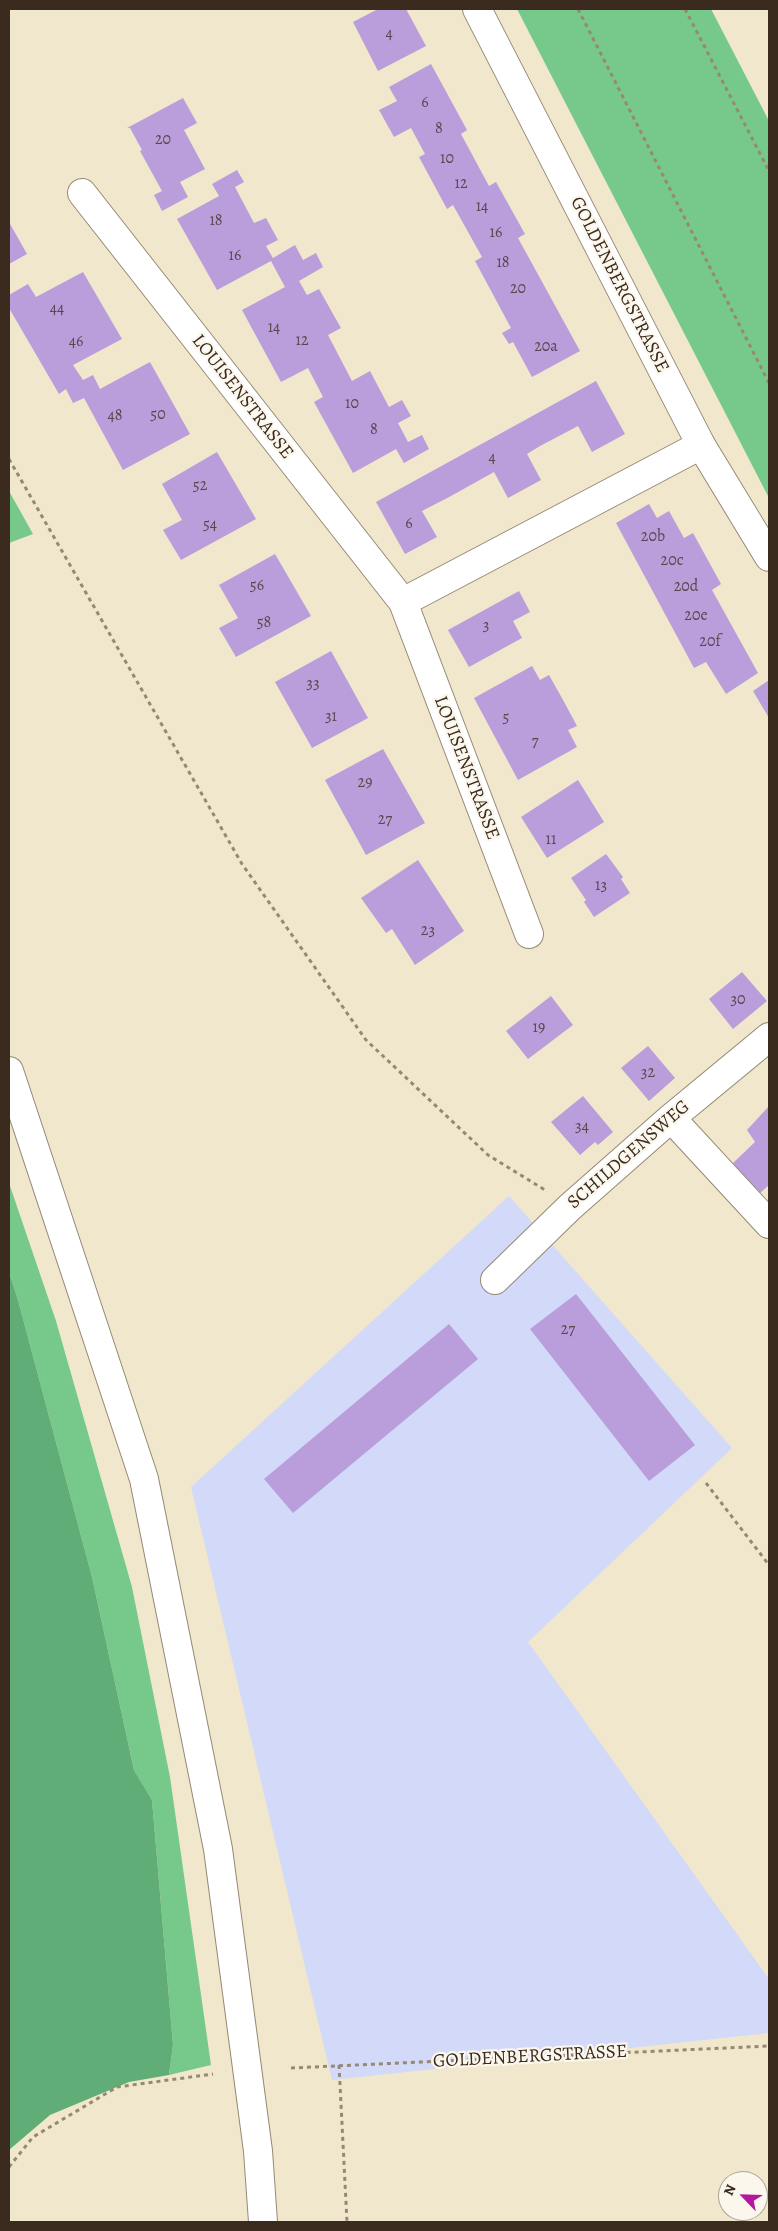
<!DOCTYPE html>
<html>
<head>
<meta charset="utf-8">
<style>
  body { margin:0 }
  #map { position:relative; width:778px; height:2231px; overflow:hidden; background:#f0e7cc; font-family:Alegreya,serif }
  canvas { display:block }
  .frame { position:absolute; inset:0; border:10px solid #3b2a1e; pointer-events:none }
  .north { position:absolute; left:718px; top:2171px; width:50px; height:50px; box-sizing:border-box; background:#fbf7ec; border:1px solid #aea59a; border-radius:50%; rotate:294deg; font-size:14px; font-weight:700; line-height:20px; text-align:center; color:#3b2a1e }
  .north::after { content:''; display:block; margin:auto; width:18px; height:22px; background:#b5179e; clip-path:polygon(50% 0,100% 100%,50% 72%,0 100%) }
</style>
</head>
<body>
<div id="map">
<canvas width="778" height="2231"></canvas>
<div class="frame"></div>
<div class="north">N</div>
</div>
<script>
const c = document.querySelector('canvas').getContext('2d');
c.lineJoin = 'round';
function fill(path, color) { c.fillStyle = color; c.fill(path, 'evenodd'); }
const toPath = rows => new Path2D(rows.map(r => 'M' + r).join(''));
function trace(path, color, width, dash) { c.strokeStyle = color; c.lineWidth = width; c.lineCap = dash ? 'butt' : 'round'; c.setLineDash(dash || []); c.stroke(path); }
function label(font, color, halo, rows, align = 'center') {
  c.font = font + ' Alegreya,serif'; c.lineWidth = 4.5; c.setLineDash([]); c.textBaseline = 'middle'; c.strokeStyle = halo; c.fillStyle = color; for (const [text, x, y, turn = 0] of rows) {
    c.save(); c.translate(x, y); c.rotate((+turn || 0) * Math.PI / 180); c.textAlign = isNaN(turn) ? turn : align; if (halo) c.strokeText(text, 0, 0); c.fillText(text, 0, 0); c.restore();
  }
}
const built = toPath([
  [509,1196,732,1448,528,1642,769,1979,769,2033,332,2080,191,1487]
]);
const green = toPath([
  [517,9,711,9,769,121,769,498],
  [9,491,33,534,9,543],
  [9,1183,56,1321,132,1587,170,1777,211,2065,169,2075,173,2045,152,1800,134,1770,92,1577,18,1300,9,1272]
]);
const forest = toPath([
  [9,1272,18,1300,92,1577,134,1770,152,1800,173,2045,169,2075,129,2082,50,2115,9,2150]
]);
const building = toPath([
  [378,9,406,9,426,46,378,71,353,22],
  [431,64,467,130,461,134,489,186,496,182,525,234,518,238,580,351,532,377,513,342,509,344,502,333,511,328,475,261,482,257,453,205,447,209,419,157,425,154,411,128,394,137,379,110,397,101,389,87],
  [183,98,197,123,184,130,205,169,180,182,188,197,162,211,154,195,162,191,140,151,142,150,130,128,127,128],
  [237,170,244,182,235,187,254,223,266,218,278,240,266,246,273,258,295,245,303,260,316,253,323,267,299,281,307,295,319,289,341,328,328,335,352,381,370,371,389,407,402,400,411,416,398,423,408,442,422,435,429,449,404,463,396,449,353,473,314,402,323,397,308,368,281,382,242,310,285,287,271,261,217,290,177,219,219,196,212,184],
  [9,222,27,254,9,264],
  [83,272,122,339,73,365,83,380,93,375,100,389,150,362,190,434,123,470,84,398,73,403,66,389,59,394,9,308,9,295,28,284,36,297],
  [596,381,625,434,592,452,578,426,540,446,527,454,541,480,508,498,494,472,451,496,422,511,437,537,405,554,376,502],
  [217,452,256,519,181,560,163,530,182,520,162,484],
  [649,504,657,518,669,511,684,538,693,533,721,584,712,590,758,673,726,694,706,662,694,668,616,523],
  [275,554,311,616,236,657,219,628,238,618,219,585],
  [519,591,530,612,513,621,522,638,469,667,448,630],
  [331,651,368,718,312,748,275,682],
  [532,666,540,680,549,675,563,700,577,726,568,730,577,747,518,780,474,698],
  [769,680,769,718,753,691],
  [383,749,425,823,366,855,325,780],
  [578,780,604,822,547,858,521,817],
  [606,854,623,877,621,879,630,893,594,917,584,902,586,900,571,878],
  [418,860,464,931,415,965,392,929,386,933,361,898],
  [742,972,767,1001,733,1029,709,999],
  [551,996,573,1025,528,1059,506,1031],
  [648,1046,675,1078,649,1101,621,1068],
  [583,1096,613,1132,598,1145,595,1142,580,1155,551,1122],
  [769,1106,769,1185,759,1194,733,1163,755,1142,747,1130],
  [576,1294,695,1445,649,1481,530,1329],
  [449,1324,478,1359,293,1513,264,1479]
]);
const path = toPath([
  [578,9,769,383],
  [685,9,769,171],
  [9,459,242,864,366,1040,488,1155,545,1190],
  [706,1483,769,1565],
  [339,2065,347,2222],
  [291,2068,769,2046],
  [9,2167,33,2137,117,2087,213,2074]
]);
const street = toPath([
  [82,193,403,602,529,934],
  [403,602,701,445],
  [671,1118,769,1224],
  [495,1280,570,1207,671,1118,769,1037]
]);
const secondary = toPath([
  [477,9,701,445,769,557],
  [9,1071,144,1479,218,1849,258,2151,263,2222]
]);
const numberNames = [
  ["4",389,34],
  ["6",425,103],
  ["8",439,129],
  ["20",163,140],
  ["10",447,159],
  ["12",461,184],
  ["14",482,207],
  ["18",216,221],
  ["16",496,233],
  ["16",235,256],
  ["18",503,263],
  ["20",518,289],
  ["44",57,309],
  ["14",274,328],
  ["12",302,341],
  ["46",76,342],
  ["20a",546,347],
  ["10",352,404],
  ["50",158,415],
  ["48",115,416],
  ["8",374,430],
  ["4",492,458],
  ["52",200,486],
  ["6",409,524],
  ["54",210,525],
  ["20b",653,537],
  ["20c",672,561],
  ["56",257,586],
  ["20d",686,587],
  ["20e",696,616],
  ["58",264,623],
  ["3",486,626],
  ["20f",710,642],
  ["33",313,684],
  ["31",331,717],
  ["5",506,718],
  ["7",535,742],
  ["29",365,783],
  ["27",385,820],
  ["11",551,840],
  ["13",601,886],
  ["23",428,931],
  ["30",738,1000],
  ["19",539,1028],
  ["32",648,1073],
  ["34",582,1127],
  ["27",568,1330]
];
const streetNames = [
  ["GOLDENBERGSTRASSE",619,285,63],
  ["LOUISENSTRASSE",242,397,52],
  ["LOUISENSTRASSE",466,768,69],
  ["SCHILDGENSWEG",629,1155,-41],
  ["GOLDENBERGSTRASSE",530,2057,-3]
];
fill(built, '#d2d9f9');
fill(green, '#77c98b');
fill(forest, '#61ad77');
fill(building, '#b99edb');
trace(street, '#968875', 30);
trace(secondary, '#968875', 30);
trace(path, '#968875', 3, [4, 4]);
trace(street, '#fff', 28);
trace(secondary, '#fff', 28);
label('16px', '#5a474d', null, numberNames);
label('19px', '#3b2a1e', '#fbf7ec', streetNames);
</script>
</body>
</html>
